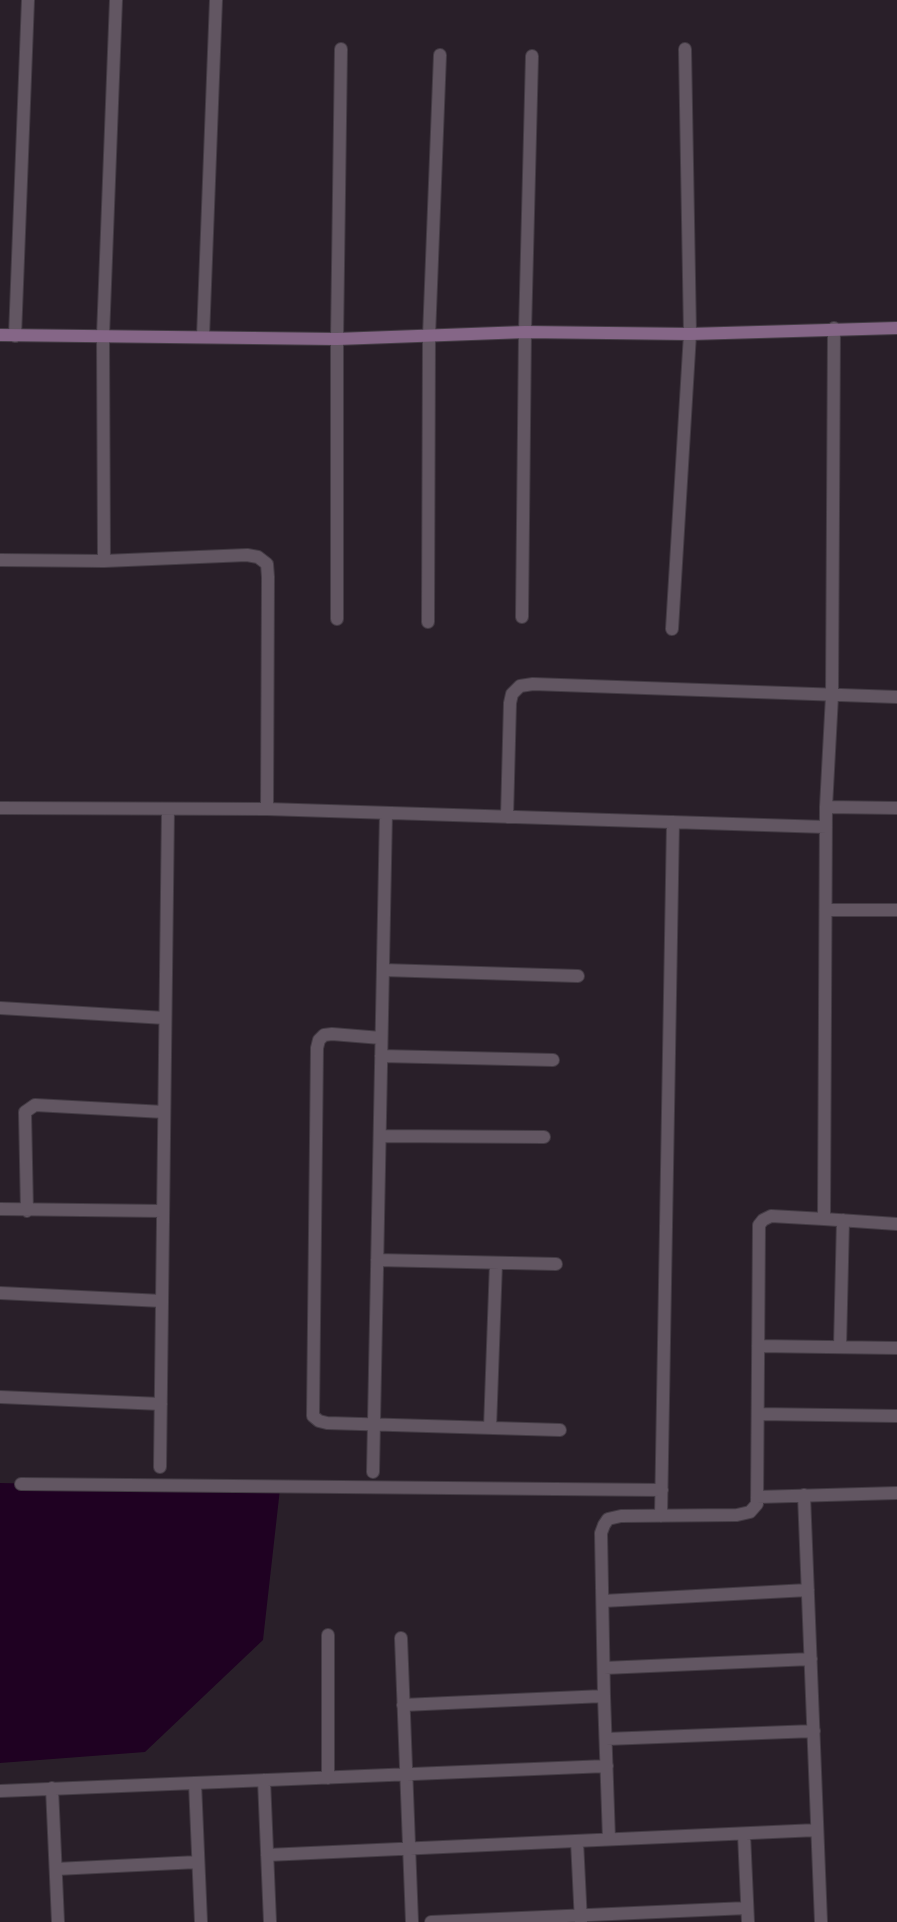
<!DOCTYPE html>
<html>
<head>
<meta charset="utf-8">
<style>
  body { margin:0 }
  canvas { display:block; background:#291f29 }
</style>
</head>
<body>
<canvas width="897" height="1922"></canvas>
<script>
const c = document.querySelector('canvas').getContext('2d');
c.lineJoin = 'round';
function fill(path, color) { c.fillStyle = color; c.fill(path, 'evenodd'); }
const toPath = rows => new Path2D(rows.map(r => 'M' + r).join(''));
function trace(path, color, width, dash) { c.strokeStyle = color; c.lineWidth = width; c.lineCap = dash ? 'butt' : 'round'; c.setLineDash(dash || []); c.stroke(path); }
const water = toPath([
  [0,1483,280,1489,263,1640,145,1752,0,1763]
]);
const street = toPath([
  [15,336,28,0],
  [203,337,216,0],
  [0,560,104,561,247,555,258,557,267,564,268,577,267,809],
  [104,561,103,336,116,0],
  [522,617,525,332,532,56],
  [337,619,337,339,341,49],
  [428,622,429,336,440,55],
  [672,629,690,334,685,49],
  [826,807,897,808],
  [0,808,267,809,826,827],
  [507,817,510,703,512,694,520,686,533,684,897,697],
  [826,910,897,910],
  [383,970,578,976],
  [0,1008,165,1018],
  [381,1038,332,1034,324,1035,319,1040,317,1048,313,1416,319,1421,327,1423,560,1430],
  [381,1056,553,1060],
  [380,1136,544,1137],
  [0,1209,163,1211],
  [27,1211,25,1112,35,1105,164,1112],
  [824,1219,897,1224],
  [377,1260,556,1264],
  [0,1293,162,1301],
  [758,1346,897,1348],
  [840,1347,843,1220],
  [0,1397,161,1404],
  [758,1414,897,1416],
  [490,1428,496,1263],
  [160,1467,168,809],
  [373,1472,386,813],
  [21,1484,662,1490],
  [804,1495,821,1922],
  [757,1497,897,1493],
  [661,1516,673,822],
  [603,1601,808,1590],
  [328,1635,328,1778],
  [401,1638,412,1922],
  [604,1668,811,1659],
  [403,1705,604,1696],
  [606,1739,814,1731],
  [264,1780,270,1922],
  [195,1783,201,1922],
  [52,1788,58,1922],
  [0,1791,607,1766],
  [744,1834,748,1922],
  [609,1839,604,1696,601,1533,604,1525,608,1519,621,1516,737,1515,750,1512,757,1504,759,1225,763,1220,771,1216,824,1219,826,807,832,696,834,328],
  [577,1841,581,1922],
  [267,1855,817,1830],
  [56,1869,198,1862],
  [431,1922,747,1908]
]);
const secondary = toPath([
  [0,335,337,339,525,332,690,334,897,328]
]);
fill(water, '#1f0122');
trace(street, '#443c45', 14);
trace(secondary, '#443c45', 14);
trace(street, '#625662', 12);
trace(secondary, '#856687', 12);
</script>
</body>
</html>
